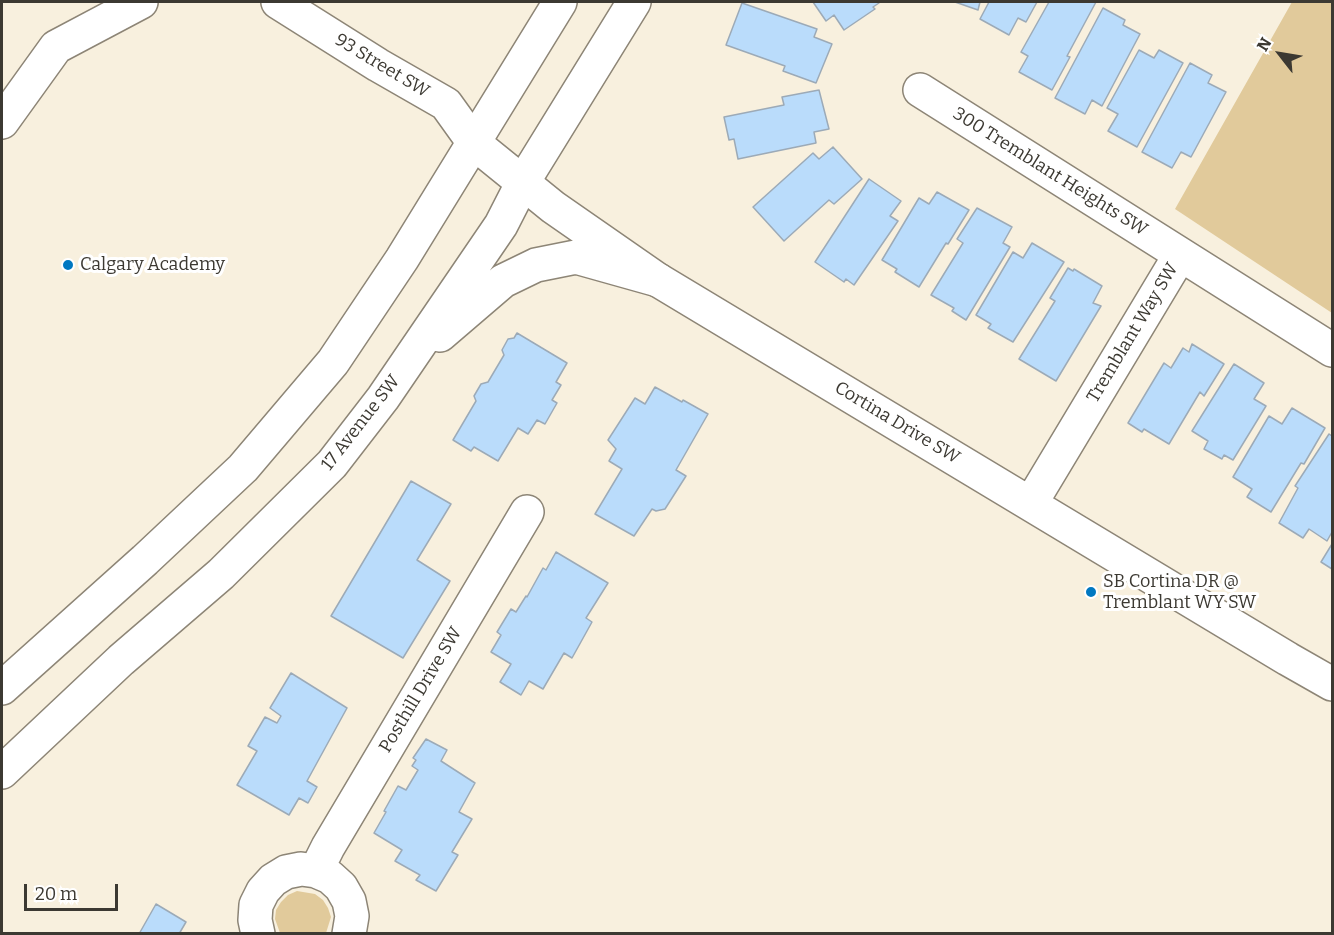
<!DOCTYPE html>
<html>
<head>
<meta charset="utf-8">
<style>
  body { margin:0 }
  #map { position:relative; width:1334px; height:935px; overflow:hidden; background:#f8f0de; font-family:Bitter,serif }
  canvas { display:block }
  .frame { position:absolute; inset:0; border:3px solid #3c3932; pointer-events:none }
  .north { position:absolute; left:1250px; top:24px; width:60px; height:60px; -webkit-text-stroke:4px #fff; paint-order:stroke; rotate:301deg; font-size:16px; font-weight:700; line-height:24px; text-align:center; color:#3c3932 }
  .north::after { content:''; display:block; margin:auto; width:21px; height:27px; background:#3c3932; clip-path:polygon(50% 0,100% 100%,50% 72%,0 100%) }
  .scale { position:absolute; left:24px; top:884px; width:94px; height:27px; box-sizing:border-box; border:3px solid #3c3932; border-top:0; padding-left:8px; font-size:18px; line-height:21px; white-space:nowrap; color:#3c3932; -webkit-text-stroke:4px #fff; paint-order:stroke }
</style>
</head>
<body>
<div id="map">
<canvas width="1334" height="935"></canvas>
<div class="frame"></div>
<div class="north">N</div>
<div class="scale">20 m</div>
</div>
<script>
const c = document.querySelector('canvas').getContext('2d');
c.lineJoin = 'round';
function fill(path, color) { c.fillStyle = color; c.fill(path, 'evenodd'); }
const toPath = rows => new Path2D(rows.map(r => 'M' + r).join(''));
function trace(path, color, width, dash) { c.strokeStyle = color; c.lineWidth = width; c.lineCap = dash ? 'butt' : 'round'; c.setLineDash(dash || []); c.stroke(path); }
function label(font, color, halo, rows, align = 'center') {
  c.font = font + ' Bitter,serif'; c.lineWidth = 6; c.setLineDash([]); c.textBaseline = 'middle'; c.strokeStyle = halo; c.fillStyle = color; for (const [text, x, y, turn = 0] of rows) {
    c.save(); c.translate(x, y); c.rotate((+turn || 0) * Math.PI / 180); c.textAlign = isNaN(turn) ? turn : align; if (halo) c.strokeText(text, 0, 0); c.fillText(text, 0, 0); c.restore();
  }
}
const green = toPath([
  [1292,2,1332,2,1332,313,1175,209],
  [297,891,315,894,323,900,328,908,331,917,326,933,280,933,275,919,276,910,281,902,288,895]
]);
const building = toPath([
  [813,2,878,2,879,3,873,7,875,9,844,30,834,15,826,21,813,2],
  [955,2,980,2,978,10,955,2],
  [989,2,1037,2,1026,22,1018,18,1009,35,980,19,989,2],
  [1049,2,1096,2,1067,56,1070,57,1052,90,1019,72,1028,56,1021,52,1049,2],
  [742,3,817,29,814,37,832,44,816,83,783,71,785,66,726,45,742,3],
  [1103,8,1125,20,1123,25,1140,34,1102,106,1092,100,1085,114,1055,98,1103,8],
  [1139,50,1154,58,1159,50,1183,63,1137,147,1108,131,1118,114,1107,108,1139,50],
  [1190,63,1212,75,1208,83,1226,92,1191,157,1181,152,1172,168,1142,152,1190,63],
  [819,90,829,129,814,132,816,143,738,159,734,139,729,140,724,117,784,105,782,97,819,90],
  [833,147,862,179,834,204,829,200,784,241,753,207,813,153,819,159,833,147],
  [869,179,901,201,890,216,898,221,854,285,846,279,844,282,815,262,869,179],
  [937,192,969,210,948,244,946,243,919,287,895,272,897,269,882,260,919,198,929,204,937,192],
  [977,208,1012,227,1003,243,1010,247,966,320,952,311,954,308,931,295,963,243,957,239,977,208],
  [1032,243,1064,262,1013,342,988,328,991,324,976,315,1013,252,1023,258,1032,243],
  [1068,268,1073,271,1074,269,1102,286,1093,303,1101,306,1056,381,1019,359,1055,301,1050,298,1068,268],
  [517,333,567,363,556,382,561,385,552,400,557,403,545,424,537,420,528,434,518,428,498,461,474,447,471,451,453,440,476,401,474,396,481,384,488,382,504,355,502,350,508,339,514,338,517,333],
  [1192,344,1224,364,1204,396,1200,392,1169,444,1144,429,1142,432,1128,423,1164,363,1171,368,1183,348,1189,352,1192,344],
  [1234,364,1264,383,1254,399,1266,406,1233,460,1224,455,1222,459,1204,449,1208,441,1192,431,1234,364],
  [655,387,682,402,683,400,708,414,676,470,686,476,665,509,656,511,652,509,634,536,595,514,622,469,609,461,616,449,608,440,635,398,645,404,655,387],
  [1292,408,1325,428,1304,464,1301,463,1271,512,1247,497,1252,489,1233,477,1269,416,1282,424,1292,408],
  [1329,434,1332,436,1332,532,1327,541,1309,529,1303,538,1279,523,1298,488,1295,486,1329,434],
  [411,481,451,504,417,560,450,581,403,658,331,616,411,481],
  [1332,544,1332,569,1321,562,1332,544],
  [556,552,608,583,586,618,592,622,572,658,564,653,543,689,529,681,521,695,500,682,511,664,491,652,501,635,497,632,511,609,516,612,526,596,527,597,543,568,546,570,556,552],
  [291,673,347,708,307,781,317,787,308,803,299,798,289,815,237,785,257,751,248,746,265,717,277,723,281,716,270,708,291,673],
  [426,739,447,750,441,761,475,783,459,812,472,819,452,852,458,855,436,891,416,880,420,875,395,861,402,850,374,833,386,812,384,811,398,786,406,790,418,770,412,766,416,760,413,758,426,739],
  [156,904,186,922,179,934,139,934,156,904]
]);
const minor = toPath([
  [278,2,378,65,446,104,474,143,553,207,658,280,1288,659,1332,684],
  [920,90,1332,350],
  [2,122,56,47,141,2],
  [1031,503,1180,255],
  [316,871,328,847,527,512],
  [258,934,255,920,256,905,263,891,273,880,286,872,301,869,316,871,330,877,341,887,349,901,352,916,349,934]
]);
const major = toPath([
  [440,335,503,281,536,265,576,257,658,280],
  [2,688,145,560,243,468,333,362,402,259,560,2],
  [2,772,121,660,221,574,332,464,383,398,501,225,523,182,634,2]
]);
const markers = [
  [68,265,6,"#0078c1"],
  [1091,592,6,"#0078c1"]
];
const streetNames = [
  ["93 Street SW",382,66,31],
  ["300 Tremblant Heights SW",1050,172,32],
  ["Tremblant Way SW",1133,333,-59],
  ["17 Avenue SW",361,423,-52],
  ["Cortina Drive SW",897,423,31],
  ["Posthill Drive SW",421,690,-59]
];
const poiNames = [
  ["Calgary Academy",80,265],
  ["SB Cortina DR @",1103,582],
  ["Tremblant WY SW",1103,603]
];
fill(green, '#e1ca9b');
fill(building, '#badcfb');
trace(building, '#9caab7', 1.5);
trace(minor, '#8d8576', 36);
trace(major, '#8d8576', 36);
trace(minor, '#fff', 33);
trace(major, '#fff', 33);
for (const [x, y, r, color] of markers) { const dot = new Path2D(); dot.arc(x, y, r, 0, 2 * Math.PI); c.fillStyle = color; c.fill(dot); trace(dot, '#fff', 2); }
label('18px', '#3c3932', '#fff', streetNames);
label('18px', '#3c3932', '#fff', poiNames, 'left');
</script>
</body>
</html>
